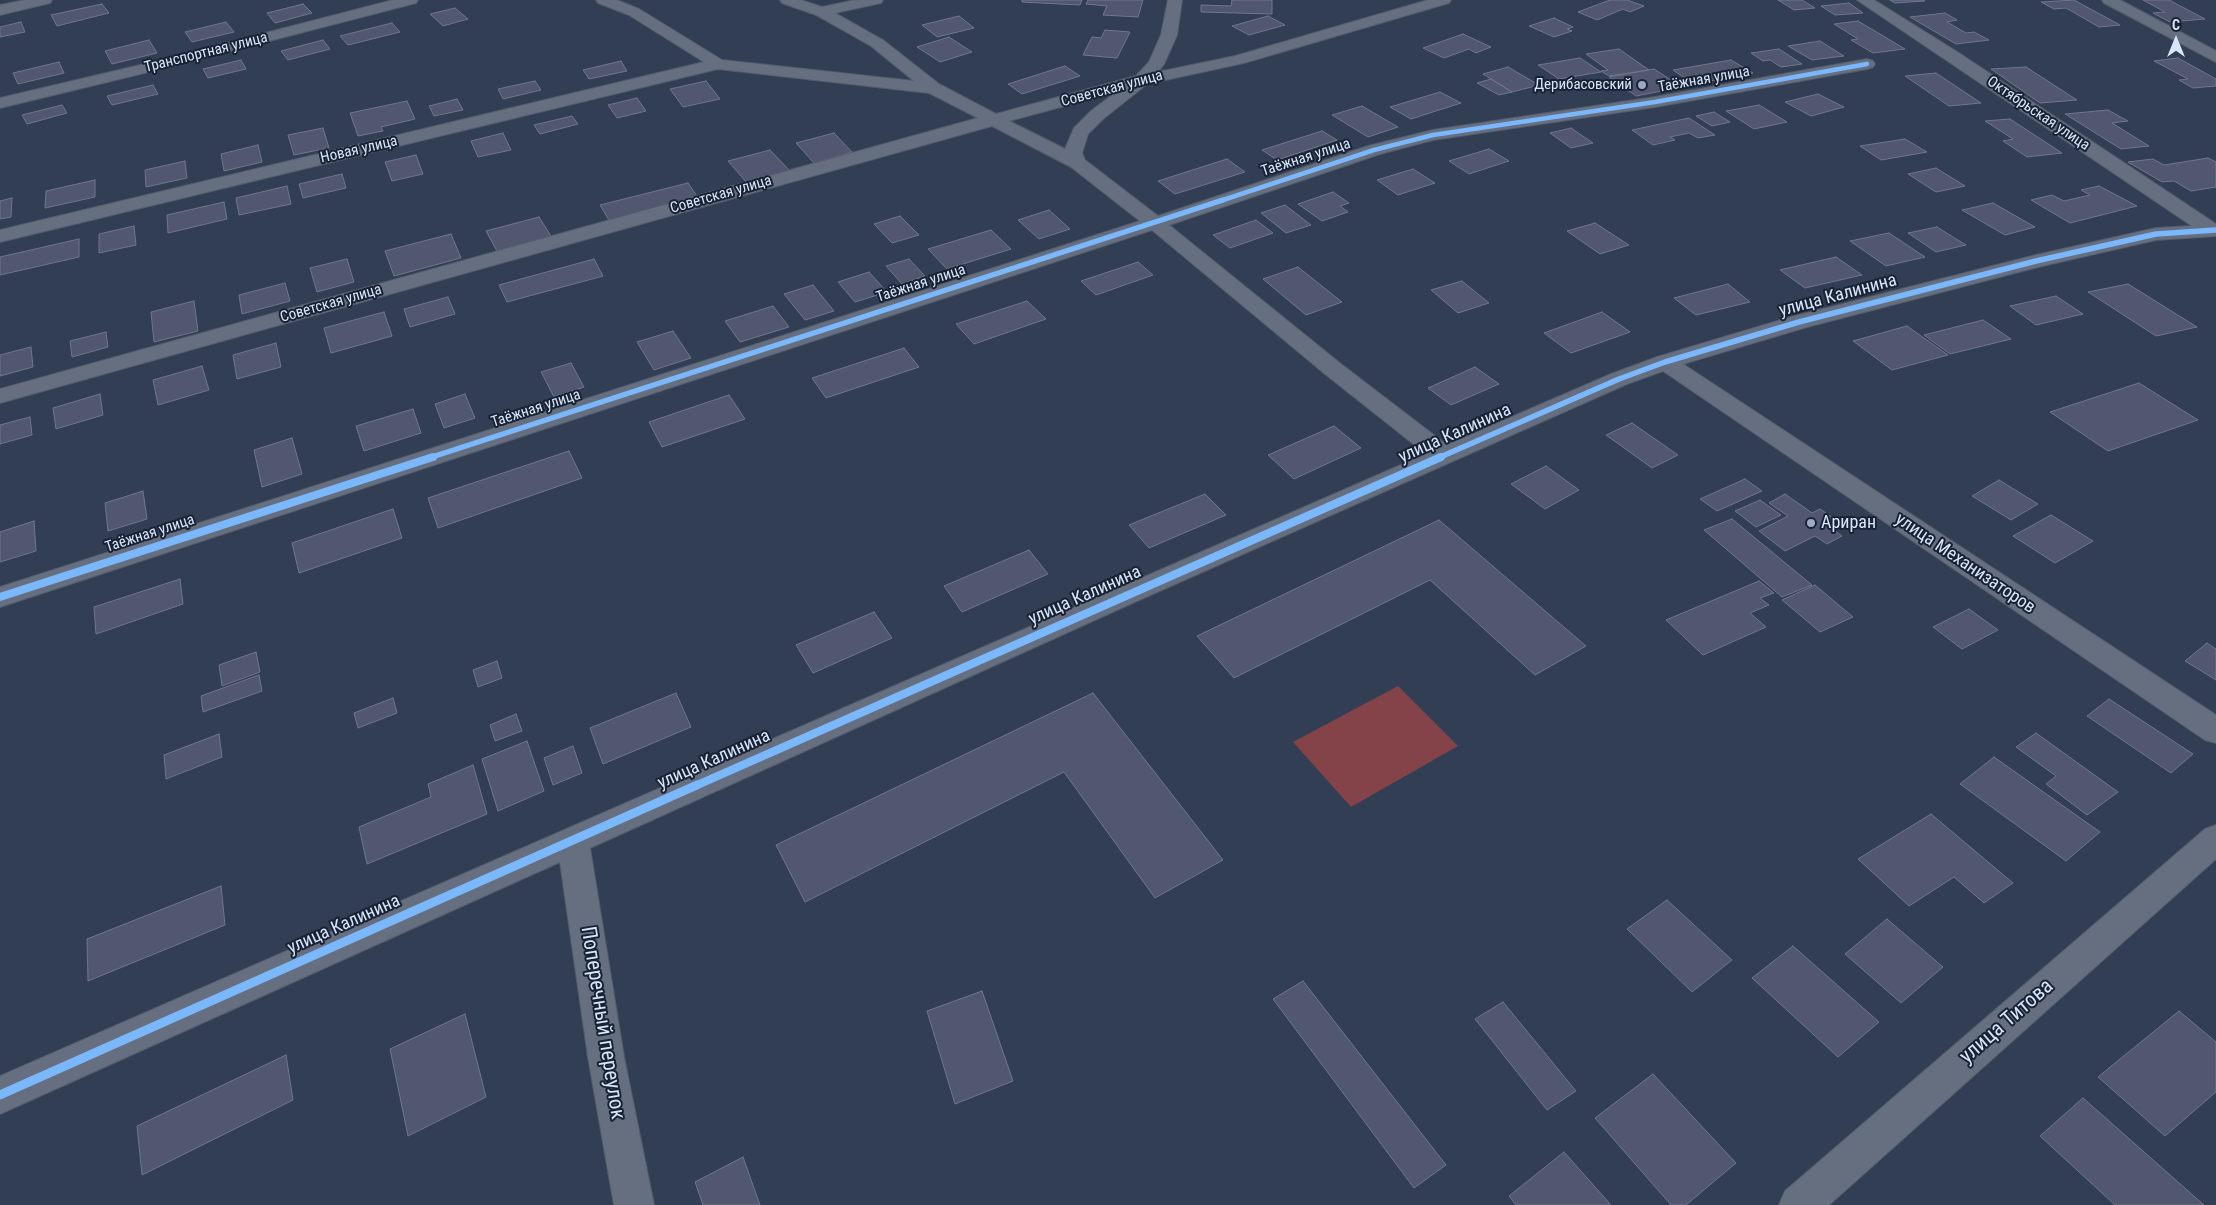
<!DOCTYPE html>
<html>
<head>
<meta charset="utf-8">
<style>
  body { margin:0 }
  #map { position:relative; width:2216px; height:1205px; overflow:hidden; background:#323e53; font-family:"Roboto Condensed",sans-serif }
  canvas { display:block }
  .north { position:absolute; left:2151px; top:15px; width:50px; height:50px; -webkit-text-stroke:4px #182233; paint-order:stroke; rotate:0deg; font-size:14px; font-weight:700; line-height:20px; text-align:center; color:#d7e6fd }
  .north::after { content:''; display:block; margin:auto; width:18px; height:22px; background:#d7e6fd; clip-path:polygon(50% 0,100% 100%,50% 72%,0 100%) }
</style>
</head>
<body>
<div id="map">
<canvas width="2216" height="1205"></canvas>
<div class="north">С</div>
</div>
<script>
const c = document.querySelector('canvas').getContext('2d');
c.lineJoin = 'round';
function fill(path, color) { c.fillStyle = color; c.fill(path, 'evenodd'); }
const toPath = rows => new Path2D(rows.map(r => 'M' + r).join(''));
function trace(path, color, width, dash) { c.strokeStyle = color; c.lineWidth = width; c.lineCap = dash ? 'butt' : 'round'; c.setLineDash(dash || []); c.stroke(path); }
function label(font, color, halo, rows, align = 'center') {
  c.font = font + ' "Roboto Condensed",sans-serif'; c.lineWidth = 4; c.setLineDash([]); c.textBaseline = 'middle'; c.strokeStyle = halo; c.fillStyle = color; for (const [text, x, y, turn = 0] of rows) {
    c.save(); c.translate(x, y); c.rotate((+turn || 0) * Math.PI / 180); c.textAlign = isNaN(turn) ? turn : align; if (halo) c.strokeText(text, 0, 0); c.fillText(text, 0, 0); c.restore();
  }
}
const green = toPath([
  [1398,686,1458,746,1351,807,1293,742]
]);
const building = toPath([
  [1022,0,1082,0,1080,5,1022,2,1022,0],
  [1088,0,1143,0,1138,17,1103,15,1107,6,1086,4,1088,0],
  [1232,0,1272,0,1272,14,1201,12,1201,5,1231,6,1232,0],
  [1610,0,1627,0,1644,6,1630,12,1623,9,1597,20,1578,12,1610,0],
  [1778,0,1802,0,1815,8,1794,10,1778,0],
  [1890,0,1923,0,1925,1,1895,3,1890,0],
  [2074,0,2120,25,2099,27,2066,8,2054,9,2041,2,2074,0],
  [2143,0,2169,0,2205,19,2170,22,2153,13,2165,12,2143,0],
  [1849,3,1863,13,1835,15,1821,6,1849,3],
  [102,4,109,13,57,26,51,15,102,4],
  [303,4,312,13,275,23,267,13,303,4],
  [455,8,468,19,443,26,430,14,455,8],
  [1945,13,1957,20,1947,22,1966,33,1974,32,1989,40,1956,44,1910,17,1945,13],
  [959,16,974,28,937,37,922,25,959,16],
  [1268,16,1285,25,1249,35,1232,26,1268,16],
  [1554,18,1573,27,1567,29,1572,31,1554,37,1529,26,1554,18],
  [1858,21,1905,49,1873,53,1851,40,1858,39,1834,24,1858,21],
  [21,22,25,32,0,37,0,27,21,22],
  [226,22,234,32,192,42,185,32,226,22],
  [392,23,400,32,348,45,340,36,392,23],
  [1105,30,1130,32,1117,58,1083,55,1092,37,1101,38,1105,30],
  [1463,34,1491,47,1476,53,1469,49,1444,58,1423,48,1463,34],
  [949,37,972,52,940,62,917,47,949,37],
  [149,40,157,53,112,64,105,51,149,40],
  [323,40,330,49,288,60,281,51,323,40],
  [1820,41,1844,56,1812,60,1788,46,1820,41],
  [1619,49,1649,70,1609,76,1601,71,1608,70,1586,54,1619,49],
  [1779,49,1802,64,1781,67,1770,60,1763,61,1751,53,1779,49],
  [1580,58,1601,72,1559,79,1538,65,1580,58],
  [2178,58,2216,79,2216,86,2193,88,2179,80,2188,79,2154,61,2178,58],
  [241,60,246,69,208,78,203,69,241,60],
  [1731,60,1753,73,1694,84,1673,70,1731,60],
  [621,61,627,71,589,79,583,70,621,61],
  [59,62,64,73,18,84,13,73,59,62],
  [1065,66,1080,76,1022,94,1008,84,1065,66],
  [1508,67,1539,85,1512,92,1483,74,1508,67],
  [2026,67,2077,100,2040,103,1991,69,2026,67],
  [1654,69,1682,87,1636,96,1609,77,1654,69],
  [1936,73,1981,103,1949,106,1905,76,1936,73],
  [1491,79,1512,92,1499,95,1477,83,1491,79],
  [535,81,541,90,503,99,498,89,535,81],
  [706,81,720,99,683,107,670,89,706,81],
  [153,85,158,94,112,105,107,96,153,85],
  [1440,92,1461,103,1411,119,1390,107,1440,92],
  [1818,94,1844,107,1811,116,1785,102,1818,94],
  [637,98,646,111,617,118,608,105,637,98],
  [457,99,463,110,434,116,429,106,457,99],
  [407,101,415,119,381,127,383,131,358,136,350,113,407,101],
  [62,105,67,113,27,124,22,115,62,105],
  [1759,105,1787,122,1754,129,1726,111,1759,105],
  [1362,106,1398,127,1368,137,1332,115,1362,106],
  [2108,110,2128,121,2112,123,2149,146,2121,149,2065,114,2108,110],
  [1714,112,1730,122,1712,126,1696,116,1714,112],
  [572,116,578,124,540,134,534,125,572,116],
  [1689,118,1715,135,1698,138,1689,133,1670,137,1675,140,1653,145,1632,130,1689,118],
  [2010,119,2062,153,2027,157,2003,141,2013,139,1985,121,2010,119],
  [323,128,329,148,294,155,288,135,323,128],
  [1571,128,1593,143,1571,148,1550,133,1571,128],
  [1322,131,1337,140,1277,160,1262,150,1322,131],
  [503,133,511,150,478,157,471,141,503,133],
  [834,133,852,152,814,163,796,143,834,133],
  [1905,139,1927,152,1881,160,1860,146,1905,139],
  [258,145,262,162,224,171,221,154,258,145],
  [1489,149,1509,161,1469,174,1449,161,1489,149],
  [770,150,790,171,747,183,728,161,770,150],
  [416,155,423,174,392,181,385,162,416,155],
  [2208,158,2216,162,2216,187,2191,191,2174,181,2162,182,2128,162,2153,159,2164,165,2208,158],
  [1227,159,1245,172,1175,194,1158,181,1227,159],
  [185,161,187,178,146,187,145,170,185,161],
  [1936,168,1965,186,1936,192,1908,174,1936,168],
  [1413,169,1435,183,1398,195,1377,180,1413,169],
  [342,174,346,188,303,198,299,184,342,174],
  [95,180,95,197,45,208,46,191,95,180],
  [688,183,699,199,610,222,600,205,688,183],
  [287,186,291,204,239,215,236,198,287,186],
  [2099,186,2137,206,2070,223,2031,200,2052,195,2064,201,2090,195,2081,190,2099,186],
  [1333,192,1349,203,1340,206,1348,212,1322,221,1298,204,1333,192],
  [12,198,11,217,0,219,0,201,12,198],
  [224,202,227,219,168,233,167,215,224,202],
  [1993,203,2035,227,2005,235,1962,210,1993,203],
  [1285,205,1311,225,1286,233,1261,213,1285,205],
  [1049,210,1070,229,1039,239,1018,220,1049,210],
  [900,216,919,235,892,243,874,224,900,216],
  [539,217,551,236,497,251,486,231,539,217],
  [1256,220,1273,233,1230,248,1213,235,1256,220],
  [1595,223,1629,245,1600,254,1567,231,1595,223],
  [134,226,136,245,99,253,99,234,134,226],
  [1937,227,1966,245,1936,252,1908,233,1937,227],
  [991,230,1011,249,947,269,928,249,991,230],
  [1889,233,1925,257,1886,266,1850,241,1889,233],
  [451,234,461,258,394,276,385,251,451,234],
  [79,239,79,257,0,275,0,257,79,239],
  [1836,257,1862,275,1805,288,1780,270,1836,257],
  [347,259,354,282,317,292,310,268,347,259],
  [594,259,603,276,507,302,499,285,594,259],
  [909,259,925,276,902,284,886,266,909,259],
  [1138,262,1153,275,1096,295,1081,281,1138,262],
  [1298,267,1342,302,1306,315,1263,279,1298,267],
  [869,272,887,292,855,302,838,282,869,272],
  [1462,281,1489,303,1458,313,1431,290,1462,281],
  [285,283,290,301,242,314,239,295,285,283],
  [1728,284,1750,302,1696,315,1674,298,1728,284],
  [2128,284,2197,327,2156,336,2088,292,2128,284],
  [813,285,834,311,805,320,784,294,813,285],
  [2056,296,2083,314,2036,325,2010,306,2056,296],
  [448,297,455,314,410,327,404,309,448,297],
  [194,301,198,331,154,342,151,312,194,301],
  [1027,301,1046,319,974,344,956,324,1027,301],
  [773,306,789,327,740,342,725,321,773,306],
  [384,312,392,336,331,353,324,328,384,312],
  [1602,312,1630,332,1571,353,1544,333,1602,312],
  [1983,320,2011,339,1950,354,1924,335,1983,320],
  [1907,326,1948,355,1892,370,1853,341,1907,326],
  [673,331,691,358,654,370,637,342,673,331],
  [106,332,108,347,72,357,70,341,106,332],
  [276,343,281,367,237,379,233,355,276,343],
  [31,347,33,367,0,376,0,355,31,347],
  [904,348,919,367,826,398,812,378,904,348],
  [571,363,584,387,554,397,541,372,571,363],
  [202,366,209,390,158,405,153,380,202,366],
  [1475,367,1499,384,1451,405,1428,388,1475,367],
  [2139,383,2198,420,2108,451,2050,412,2139,383],
  [100,394,103,415,56,429,53,408,100,394],
  [465,394,475,418,444,428,435,404,465,394],
  [729,395,745,419,662,447,649,422,729,395],
  [413,409,421,433,364,451,356,426,413,409],
  [30,417,32,435,0,444,0,425,30,417],
  [1632,423,1678,455,1652,468,1606,435,1632,423],
  [1334,426,1361,448,1294,479,1268,455,1334,426],
  [292,438,302,474,262,487,254,450,292,438],
  [569,451,582,478,438,528,428,498,569,451],
  [1546,466,1579,490,1545,509,1511,484,1546,466],
  [1745,479,1762,491,1717,511,1700,499,1745,479],
  [1999,480,2038,504,2011,520,1972,496,1999,480],
  [143,491,147,519,108,531,105,503,143,491],
  [1205,494,1226,515,1149,548,1129,525,1205,494],
  [1785,494,1812,513,1820,509,1843,525,1834,530,1842,536,1827,544,1815,536,1785,551,1759,531,1788,516,1769,503,1785,494],
  [1760,500,1781,515,1756,527,1735,511,1760,500],
  [393,509,402,538,299,573,292,543,393,509],
  [2051,515,2093,541,2055,563,2013,536,2051,515],
  [1732,519,1812,585,1782,597,1704,530,1732,519],
  [1439,520,1586,646,1535,675,1430,580,1234,678,1197,636,1439,520],
  [34,521,36,551,0,562,0,532,34,521],
  [1029,550,1048,574,962,612,944,586,1029,550],
  [180,579,183,604,96,634,94,607,180,579],
  [1759,581,1774,593,1760,598,1769,605,1750,613,1766,627,1703,655,1666,620,1759,581],
  [1815,585,1853,617,1820,632,1782,600,1815,585],
  [1969,609,1998,630,1962,649,1933,627,1969,609],
  [874,612,892,638,813,673,796,645,874,612],
  [2207,643,2216,649,2216,680,2185,661,2207,643],
  [256,652,260,672,222,686,219,665,256,652],
  [497,661,502,678,478,687,473,670,497,661],
  [259,675,262,691,203,712,201,696,259,675],
  [676,693,691,727,603,764,590,728,676,693],
  [1093,693,1223,860,1155,898,1064,772,805,902,776,845,1093,693],
  [393,698,397,713,358,728,354,713,393,698],
  [2109,699,2193,754,2171,773,2087,716,2109,699],
  [516,714,522,731,495,741,490,725,516,714],
  [2036,733,2118,792,2087,815,2046,784,2056,776,2016,747,2036,733],
  [219,734,222,757,166,779,164,755,219,734],
  [527,741,544,791,498,811,482,759,527,741],
  [573,746,582,773,553,785,544,758,573,746],
  [1994,757,2100,832,2066,861,1960,784,1994,757],
  [473,765,487,814,367,864,359,827,431,797,428,784,473,765],
  [1931,814,2013,883,1984,903,1954,877,1909,906,1858,859,1931,814],
  [221,886,225,925,88,981,87,939,221,886],
  [1667,900,1732,960,1692,992,1627,929,1667,900],
  [1887,919,1943,967,1901,1003,1845,954,1887,919],
  [1793,946,1879,1022,1838,1057,1752,978,1793,946],
  [1303,981,1446,1165,1414,1188,1273,999,1303,981],
  [982,991,1013,1081,955,1104,927,1011,982,991],
  [1503,1002,1576,1091,1547,1110,1475,1019,1503,1002],
  [2179,1011,2216,1042,2216,1092,2165,1136,2098,1077,2179,1011],
  [465,1014,486,1097,408,1136,390,1049,465,1014],
  [286,1055,293,1100,142,1175,137,1126,286,1055],
  [1653,1074,1736,1163,1686,1205,1671,1205,1595,1118,1653,1074],
  [2083,1098,2204,1205,2115,1205,2040,1136,2083,1098],
  [1564,1152,1611,1205,1516,1205,1509,1196,1564,1152],
  [743,1157,760,1205,703,1205,695,1182,743,1157]
]);
const street = toPath([
  [25,0,52,0,50,3,0,15,0,5,25,0],
  [393,0,418,0,416,3,161,69,0,108,0,98,153,62,393,0],
  [596,0,617,0,639,9,722,60,914,81,871,46,816,15,782,3,780,0,801,0,822,7,855,0,883,0,881,3,835,13,883,40,939,84,996,114,1136,76,1149,62,1161,35,1168,0,1182,0,1177,35,1164,64,1158,72,1235,56,1428,0,1451,0,1449,3,1244,63,1147,84,1103,119,1088,134,1082,153,1085,160,1158,216,1368,146,1433,130,1655,97,1867,59,1873,61,1875,64,1873,67,1867,69,1655,107,1433,140,1380,154,1169,225,1341,364,1447,445,1611,374,1657,357,1791,317,2036,255,2156,228,2192,226,1857,0,1874,0,1959,53,2216,224,2216,236,2156,240,2038,267,1807,327,1683,364,2216,715,2216,743,2205,740,1663,371,1627,384,1137,601,590,848,624,1057,654,1205,614,1205,588,1057,560,862,0,1114,0,1076,1426,454,1325,374,1152,230,0,607,0,587,1140,221,1071,167,992,126,0,403,0,389,978,118,929,93,718,69,0,242,0,230,704,62,629,15,598,3,596,0],
  [1116,92,1091,111,1074,128,1065,149,1009,121,1116,92],
  [2102,0,2120,0,2216,51,2216,62,2104,3,2102,0],
  [2216,825,2216,859,1829,1205,1779,1205,1785,1191,2205,829,2216,825]
]);
const cyclewayFar3 = toPath([
  [1220,201,1374,150,1433,135,1655,102,1867,64]
]);
const cyclewayFar2 = toPath([
  [429,458,1223,200],
  [1438,458,1619,379,1665,362,1799,322,2036,261,2156,234,2216,230]
]);
const cyclewayFar1 = toPath([
  [0,597,433,457],
  [695,786,1441,457]
]);
const cycleway = toPath([
  [0,1095,697,785]
]);
const markers = [
  [1642,85,5,"#9dabc2"],
  [1811,523,5,"#9dabc2"]
];
const farStreetnames = [
  ["Транспортная улица",206,53,-14],
  ["Таёжная улица",1704,80,-10],
  ["Советская улица",1112,89,-15],
  ["Октябрьская улица",2038,114,34],
  ["Новая улица",359,150,-13],
  ["Таёжная улица",1306,158,-18],
  ["Советская улица",721,195,-16],
  ["Таёжная улица",921,284,-18],
  ["Советская улица",331,304,-16],
  ["Таёжная улица",536,409,-18],
  ["Таёжная улица",150,534,-18]
];
const farPoinames = [
  ["Дерибасовский",1632,85]
];
const streetNames = [
  ["улица Калинина",1838,296,-15],
  ["улица Калинина",1455,434,-24],
  ["улица Механизаторов",1965,564,34],
  ["улица Калинина",1085,596,-24],
  ["улица Калинина",714,760,-24],
  ["улица Калинина",344,925,-24]
];
const poiNames = [
  ["Ариран",1821,523]
];
const nearStreetnames = [
  ["улица Титова",2007,1022,-41],
  ["Поперечный переулок",602,1023,81]
];
fill(green, '#834348');
fill(building, '#51576f');
trace(building, '#707789', 1);
trace(street, '#515c6d', 2);
fill(street, '#666f7f');
trace(cyclewayFar3, '#7ab7fb', 4.5);
trace(cyclewayFar2, '#7ab7fb', 5.5);
trace(cyclewayFar1, '#7ab7fb', 8);
trace(cycleway, '#7ab7fb', 9);
for (const [x, y, r, color] of markers) { const dot = new Path2D(); dot.arc(x, y, r, 0, 2 * Math.PI); c.fillStyle = color; c.fill(dot); trace(dot, '#182233', 2); }
label('15px', '#d7e6fd', '#182233', farStreetnames);
label('15px', '#d7e6fd', '#182233', farPoinames, 'right');
label('18px', '#d7e6fd', '#182233', streetNames);
label('18px', '#d7e6fd', '#182233', poiNames, 'left');
label('21px', '#d7e6fd', '#182233', nearStreetnames);
</script>
</body>
</html>
